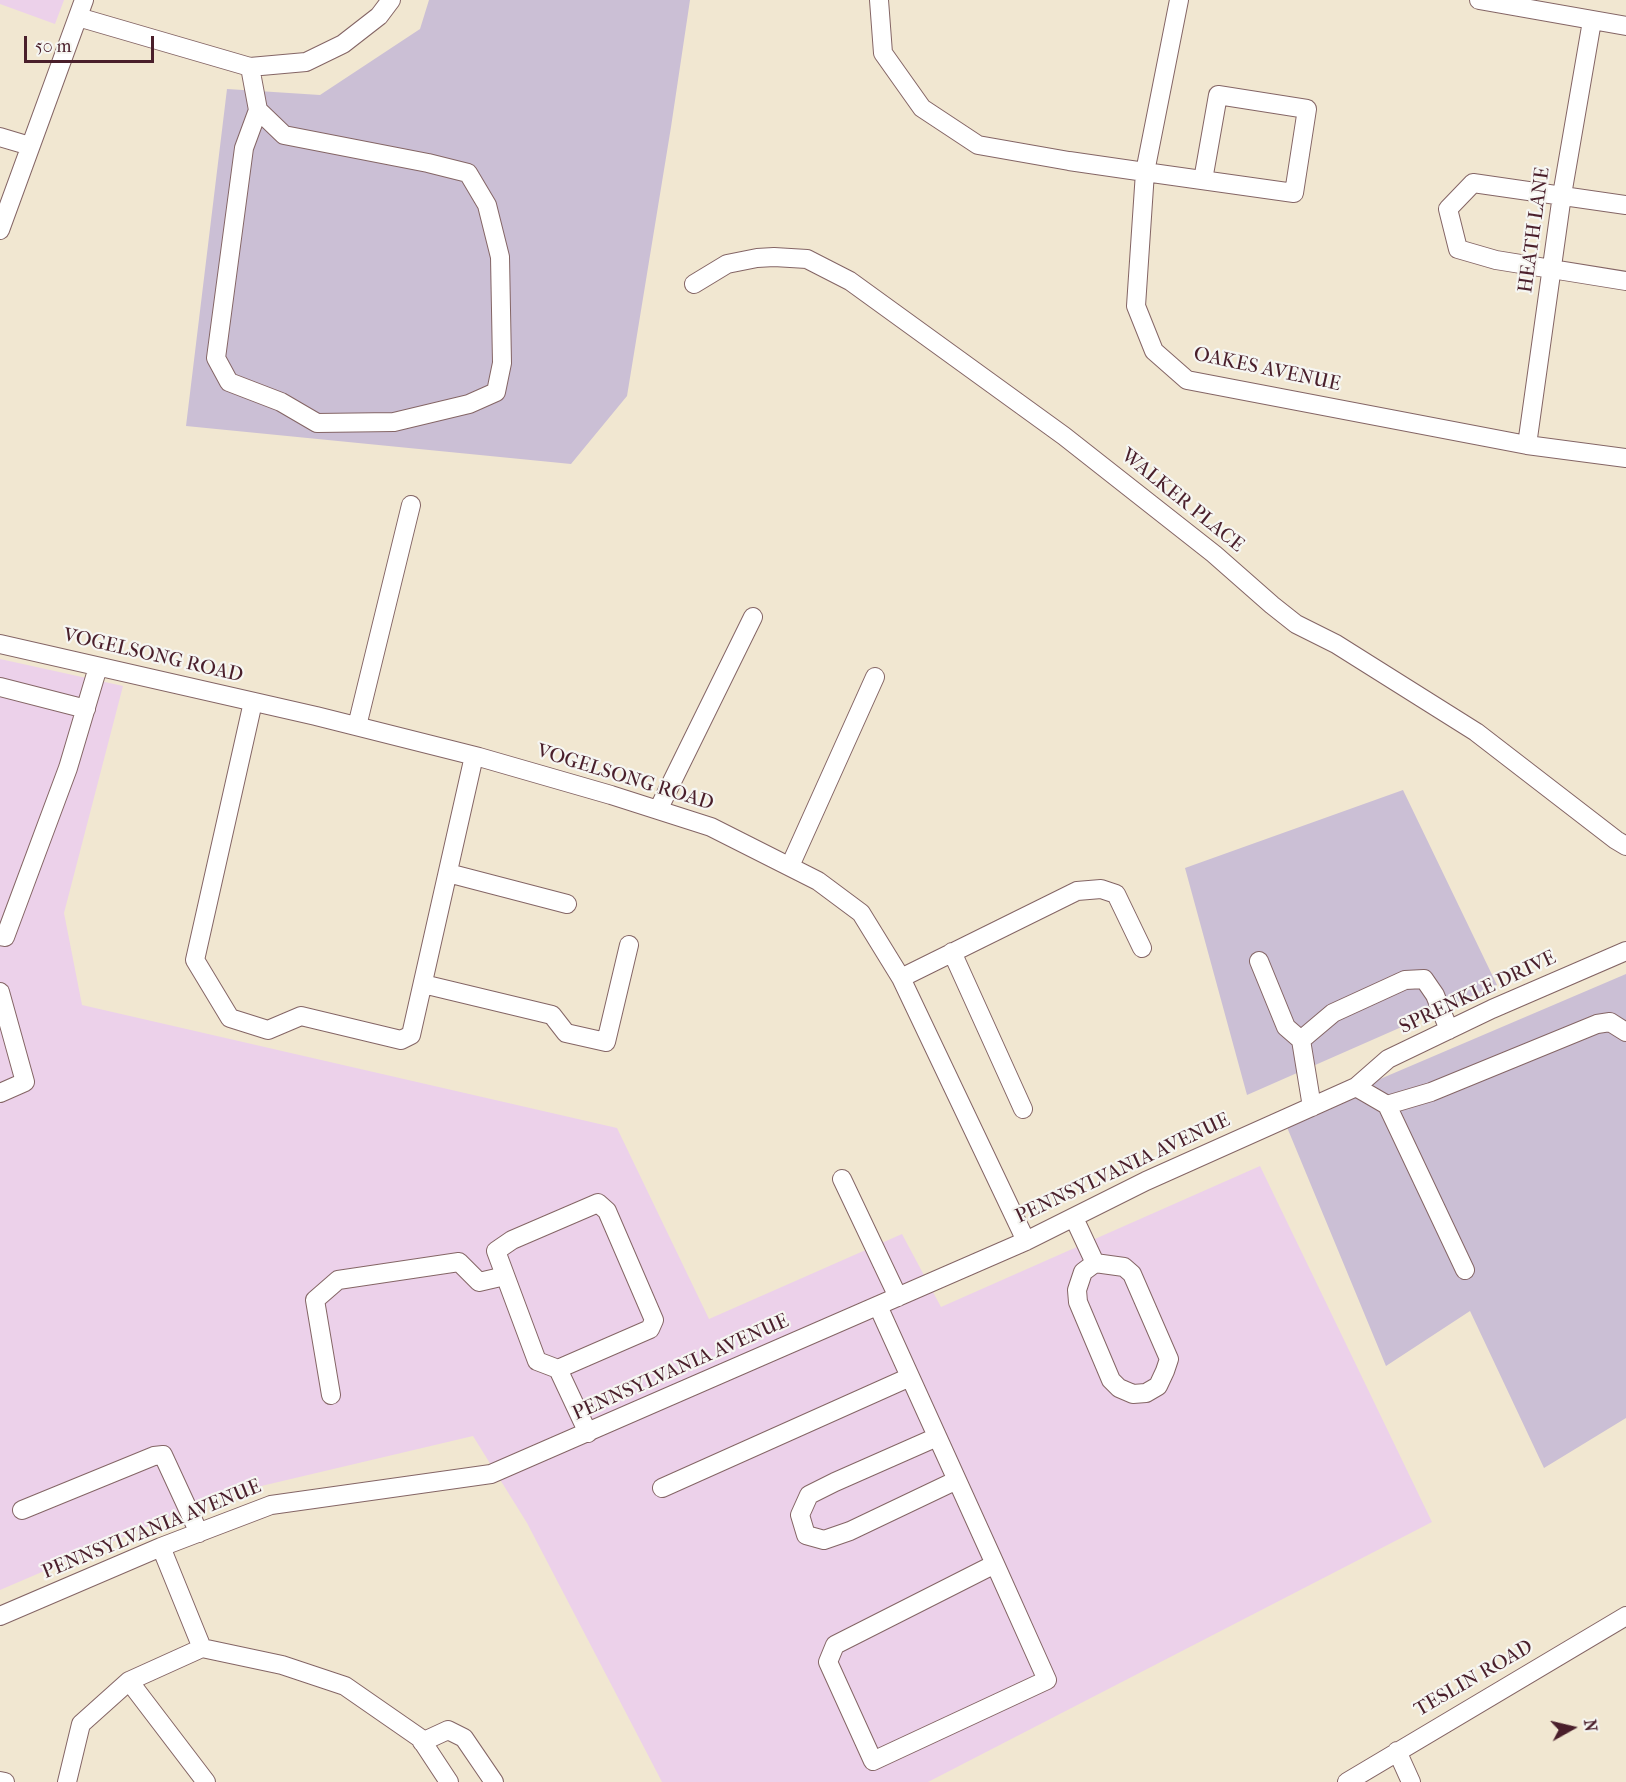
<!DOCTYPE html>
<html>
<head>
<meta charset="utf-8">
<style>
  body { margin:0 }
  #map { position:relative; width:1626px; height:1782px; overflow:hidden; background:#f1e7d1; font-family:"IM FELL French Canon",serif }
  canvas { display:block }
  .north { position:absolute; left:1542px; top:1698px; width:60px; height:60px; -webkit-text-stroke:4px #f6f6f2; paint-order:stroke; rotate:82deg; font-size:16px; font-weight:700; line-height:24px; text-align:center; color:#4a1f2b }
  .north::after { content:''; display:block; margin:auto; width:21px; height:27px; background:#4a1f2b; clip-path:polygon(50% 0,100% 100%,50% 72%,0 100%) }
  .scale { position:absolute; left:24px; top:36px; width:130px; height:27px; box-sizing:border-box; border:3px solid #4a1f2b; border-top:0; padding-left:8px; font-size:18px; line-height:21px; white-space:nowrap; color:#4a1f2b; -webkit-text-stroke:4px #f6f6f2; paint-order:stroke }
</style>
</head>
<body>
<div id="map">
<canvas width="1626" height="1782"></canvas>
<div class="north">N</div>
<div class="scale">50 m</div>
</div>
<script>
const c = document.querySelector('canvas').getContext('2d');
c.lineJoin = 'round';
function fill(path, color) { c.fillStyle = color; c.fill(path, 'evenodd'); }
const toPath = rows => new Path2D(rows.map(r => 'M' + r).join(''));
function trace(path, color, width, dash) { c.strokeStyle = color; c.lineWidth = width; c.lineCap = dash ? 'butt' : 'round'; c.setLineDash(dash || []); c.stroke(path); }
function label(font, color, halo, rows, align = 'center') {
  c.font = font + ' "IM FELL French Canon",serif'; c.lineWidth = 4.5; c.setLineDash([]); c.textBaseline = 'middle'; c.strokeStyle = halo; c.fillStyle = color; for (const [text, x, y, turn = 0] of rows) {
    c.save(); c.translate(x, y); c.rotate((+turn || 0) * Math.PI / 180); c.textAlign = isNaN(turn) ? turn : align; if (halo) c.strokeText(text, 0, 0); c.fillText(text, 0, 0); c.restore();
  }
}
const built = toPath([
  [0,0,64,0,55,24,0,4],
  [0,659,123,686,64,913,82,1005,617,1128,709,1319,902,1234,941,1307,1260,1166,1432,1522,928,1782,662,1782,527,1523,473,1436,219,1496,0,1590]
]);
const industrial = toPath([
  [429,0,690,0,671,127,627,396,571,464,186,426,227,89,320,95,420,29],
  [1403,790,1497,985,1247,1095,1185,868],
  [1626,974,1626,1418,1544,1468,1470,1311,1386,1366,1284,1120]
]);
const minor = toPath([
  [879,0,883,53,922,108,978,145,1069,161,1145,172,1294,193,1307,109,1218,95,1203,180],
  [1179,0,1145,172,1136,306,1154,351,1187,380,1527,445,1626,458],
  [1479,0,1626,26],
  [78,17,250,67,306,62,343,44,379,16,391,0],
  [250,67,258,110,244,148,216,358,229,382,281,402,317,423,394,422,469,404,496,392,502,363,500,257,487,205,468,173,428,163,284,135,258,110],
  [0,137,30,146],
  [1626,205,1473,183,1448,209,1458,249,1496,260,1626,281],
  [0,230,84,0],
  [694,284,727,264,757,258,774,257,807,259,850,281,1064,436,1214,554,1272,605,1296,624,1336,644,1476,732,1616,840,1626,846],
  [1527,445,1562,195,1592,21],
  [0,644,316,716,479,757,611,795,711,827,818,881,861,913,901,978,1026,1241],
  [0,687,86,709],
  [253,702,195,960,230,1018,268,1030,301,1016,401,1040,411,1035,474,756],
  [357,726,411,505],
  [658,810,753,617],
  [790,866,875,677],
  [448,873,567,904],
  [0,936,5,937,68,768,98,667],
  [952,952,1023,1109],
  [1259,961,1286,1027,1301,1040],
  [901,978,1077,891,1101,889,1116,894,1142,948],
  [423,984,552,1015,566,1033,606,1042,629,945],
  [0,992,25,1082,0,1093],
  [1356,1087,1387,1105,1431,1092,1597,1024,1610,1022,1626,1032],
  [1387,1105,1465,1270],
  [1312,1107,1301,1040,1333,1013,1405,980,1424,979,1435,995,1449,1030],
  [842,1179,898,1297],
  [1074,1218,1095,1263,1124,1267,1132,1274,1169,1359,1165,1371,1158,1386,1146,1393,1133,1394,1119,1388,1111,1380,1078,1302,1077,1290,1083,1272,1095,1263],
  [878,1306,995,1564,1047,1680,873,1761,828,1662,835,1645,995,1564],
  [558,1369,650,1329,654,1320,607,1211,598,1203,512,1240,496,1251,537,1361,558,1369,588,1433],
  [331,1395,315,1300,338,1280,459,1262,479,1282,505,1276],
  [937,1437,835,1482,809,1495,800,1515,806,1535,824,1540,850,1531,957,1480],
  [662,1488,910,1377],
  [22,1510,154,1456,163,1455,199,1533],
  [161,1547,202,1648],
  [0,1616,161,1547,271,1505,491,1474,1026,1241,1146,1181,1356,1087,1388,1059,1492,1009,1626,951],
  [129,1681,206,1782],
  [422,1742,448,1730,464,1738,494,1782],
  [1397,1751,1411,1782],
  [0,1781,5,1782],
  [67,1782,81,1724,129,1681,202,1648,282,1665,345,1686,420,1738,449,1782],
  [1347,1782,1626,1616]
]);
const streetNames = [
  ["HEATH LANE",1535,230,-82],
  ["OAKES AVENUE",1267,370,12],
  ["WALKER PLACE",1182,501,39],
  ["VOGELSONG ROAD",153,656,13],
  ["VOGELSONG ROAD",625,778,17],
  ["SPRENKLE DRIVE",1478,993,-25],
  ["PENNSYLVANIA AVENUE",1123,1169,-25],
  ["PENNSYLVANIA AVENUE",681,1368,-24],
  ["PENNSYLVANIA AVENUE",152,1530,-22],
  ["TESLIN ROAD",1474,1679,-30]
];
fill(built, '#ecd1ea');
fill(industrial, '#cbbfd5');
trace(minor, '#846565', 20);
trace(minor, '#fff', 18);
label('20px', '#4a1f2b', '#f6f6f2', streetNames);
</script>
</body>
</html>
